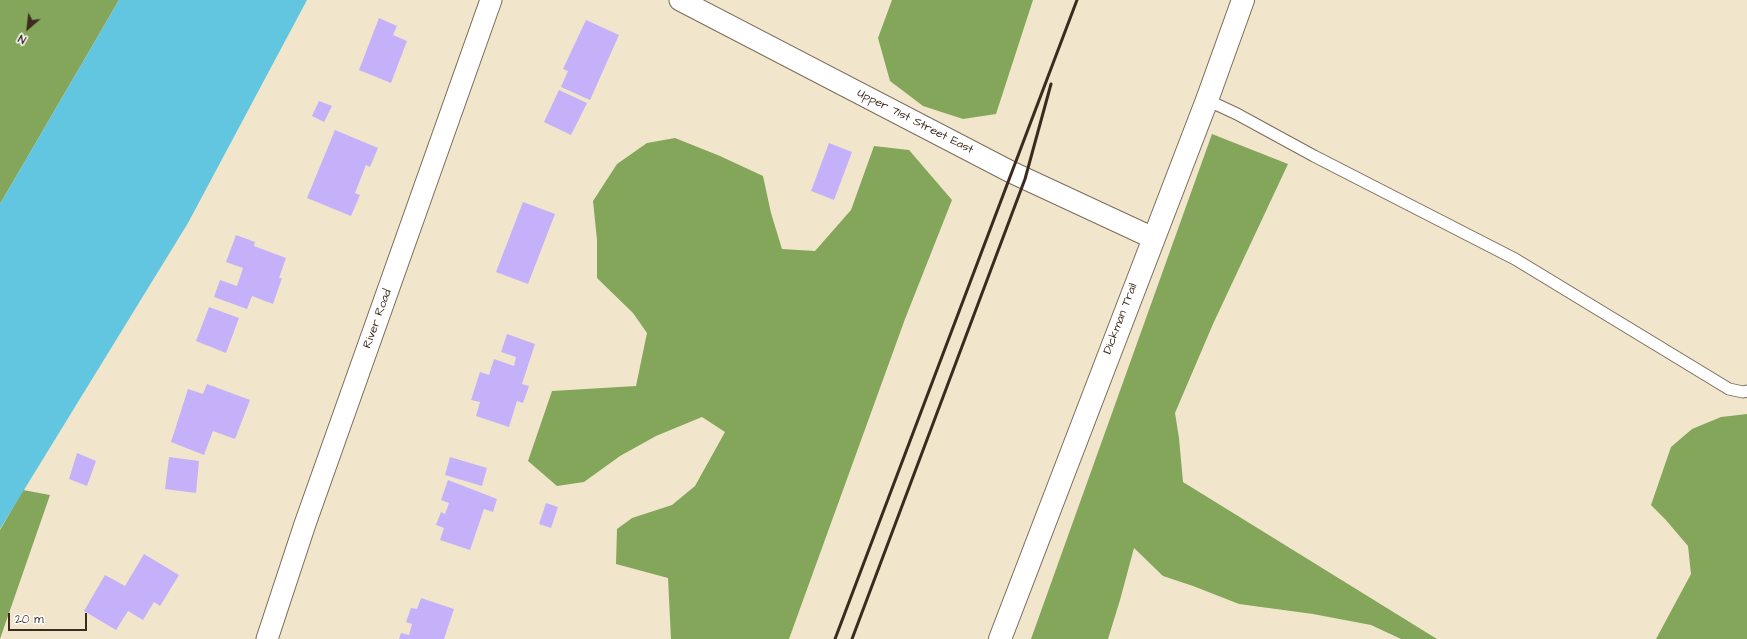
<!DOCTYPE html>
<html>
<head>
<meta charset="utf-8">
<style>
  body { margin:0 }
  #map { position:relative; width:1747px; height:639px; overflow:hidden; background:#f1e6cb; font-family:"Architects Daughter",sans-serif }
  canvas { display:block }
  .north { position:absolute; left:8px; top:8px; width:40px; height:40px; -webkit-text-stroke:3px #fff; paint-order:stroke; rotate:208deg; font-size:11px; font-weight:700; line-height:16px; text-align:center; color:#3b2a1e }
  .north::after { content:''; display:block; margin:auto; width:14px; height:18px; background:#3b2a1e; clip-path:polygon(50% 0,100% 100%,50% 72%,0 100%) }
  .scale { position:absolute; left:8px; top:613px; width:79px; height:18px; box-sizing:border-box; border:2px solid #3b2a1e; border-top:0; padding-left:5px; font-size:12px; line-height:14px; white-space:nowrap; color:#3b2a1e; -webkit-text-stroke:3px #fff; paint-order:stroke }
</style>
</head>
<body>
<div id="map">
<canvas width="1747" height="639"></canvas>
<div class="north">N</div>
<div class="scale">20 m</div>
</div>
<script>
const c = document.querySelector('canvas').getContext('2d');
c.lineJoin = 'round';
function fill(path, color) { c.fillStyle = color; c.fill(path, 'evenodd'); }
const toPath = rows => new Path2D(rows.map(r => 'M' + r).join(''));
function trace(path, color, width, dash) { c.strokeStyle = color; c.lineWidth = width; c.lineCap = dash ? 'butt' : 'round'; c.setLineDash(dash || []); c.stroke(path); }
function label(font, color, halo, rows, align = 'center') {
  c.font = font + ' "Architects Daughter",sans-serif'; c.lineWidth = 3; c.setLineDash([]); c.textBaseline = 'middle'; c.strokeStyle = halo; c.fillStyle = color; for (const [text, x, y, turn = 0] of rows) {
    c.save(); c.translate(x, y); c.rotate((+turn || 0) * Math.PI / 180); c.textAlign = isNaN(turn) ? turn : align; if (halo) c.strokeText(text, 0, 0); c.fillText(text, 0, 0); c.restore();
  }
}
const forest = toPath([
  [0,0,119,0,0,204],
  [892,0,1033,0,996,114,963,119,923,106,890,81,878,38],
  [1212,134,1288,164,1213,324,1175,413,1179,438,1183,482,1437,639,1401,639,1371,625,1313,614,1239,604,1193,586,1163,576,1134,548,1120,600,1108,639,1031,639],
  [675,138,720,156,763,176,771,213,782,249,815,251,851,210,874,146,909,150,952,200,905,319,789,639,671,639,668,578,616,564,617,529,632,518,672,505,695,486,725,432,702,417,656,436,620,456,584,482,557,486,528,461,552,391,636,386,647,333,633,313,597,278,597,240,593,201,617,164,647,143],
  [1747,414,1747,639,1656,639,1691,574,1688,546,1665,519,1651,505,1671,447,1692,429,1721,417],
  [23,490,50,495,0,639,0,530]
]);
const water = toPath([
  [119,0,307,0,188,223,0,529,0,204]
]);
const building = toPath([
  [379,18,397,26,393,35,407,41,391,83,359,70],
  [586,20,619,35,590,100,561,87,568,71,563,69],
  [559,90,587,103,571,135,544,122],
  [319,101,332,106,324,122,312,116],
  [335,130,378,148,370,167,366,165,355,193,360,195,351,216,307,198],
  [829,143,852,152,834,200,811,191],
  [523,202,555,214,528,284,496,272],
  [236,235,255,242,254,246,286,258,279,278,282,278,273,304,252,296,247,309,214,297,220,280,237,286,243,268,226,262],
  [209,307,239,318,226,353,196,341],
  [507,334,535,344,522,384,529,386,523,403,517,401,509,427,476,416,480,402,471,400,480,372,489,375,494,359,514,366,516,357,501,352],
  [207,384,250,400,235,439,213,431,204,455,171,442,188,389,203,394],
  [77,453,96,461,87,486,69,479],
  [169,457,199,461,196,493,165,489],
  [450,457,487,468,482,486,445,475],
  [448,480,497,499,493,512,484,509,470,550,440,540,444,528,436,525,441,512,445,514,449,503,441,500],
  [546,503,558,507,551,528,539,524],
  [144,554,179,575,160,606,154,602,143,620,128,611,116,630,84,611,105,575,125,586],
  [421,598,454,609,444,639,399,639,401,633,409,635,412,624,406,622,411,608,417,609]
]);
const lane = toPath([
  [1207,100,1237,114,1314,156,1515,259,1729,389,1743,392,1747,391]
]);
const street = toPath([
  [680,0,1011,172,1153,238],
  [267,639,305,524,491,0]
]);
const secondary = toPath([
  [1000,639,1207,100,1243,0]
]);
const rail = toPath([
  [835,639,1077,0],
  [852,639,1025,179,1051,84]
]);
const streetNames = [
  ["Upper 71st Street East",915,122,27],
  ["River Road",378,319,-70],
  ["Dickman Trail",1121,319,-69]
];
fill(forest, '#84a65a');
fill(water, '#62c6e0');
fill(building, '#c4b1f9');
trace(lane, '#7b6c5b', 13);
trace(street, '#7b6c5b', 23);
trace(secondary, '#7b6c5b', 24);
trace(lane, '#fff', 11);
trace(street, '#fff', 21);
trace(secondary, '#fff', 22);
trace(rail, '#3b2a1e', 3);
label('12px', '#3b2a1e', '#fff', streetNames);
</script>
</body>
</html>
